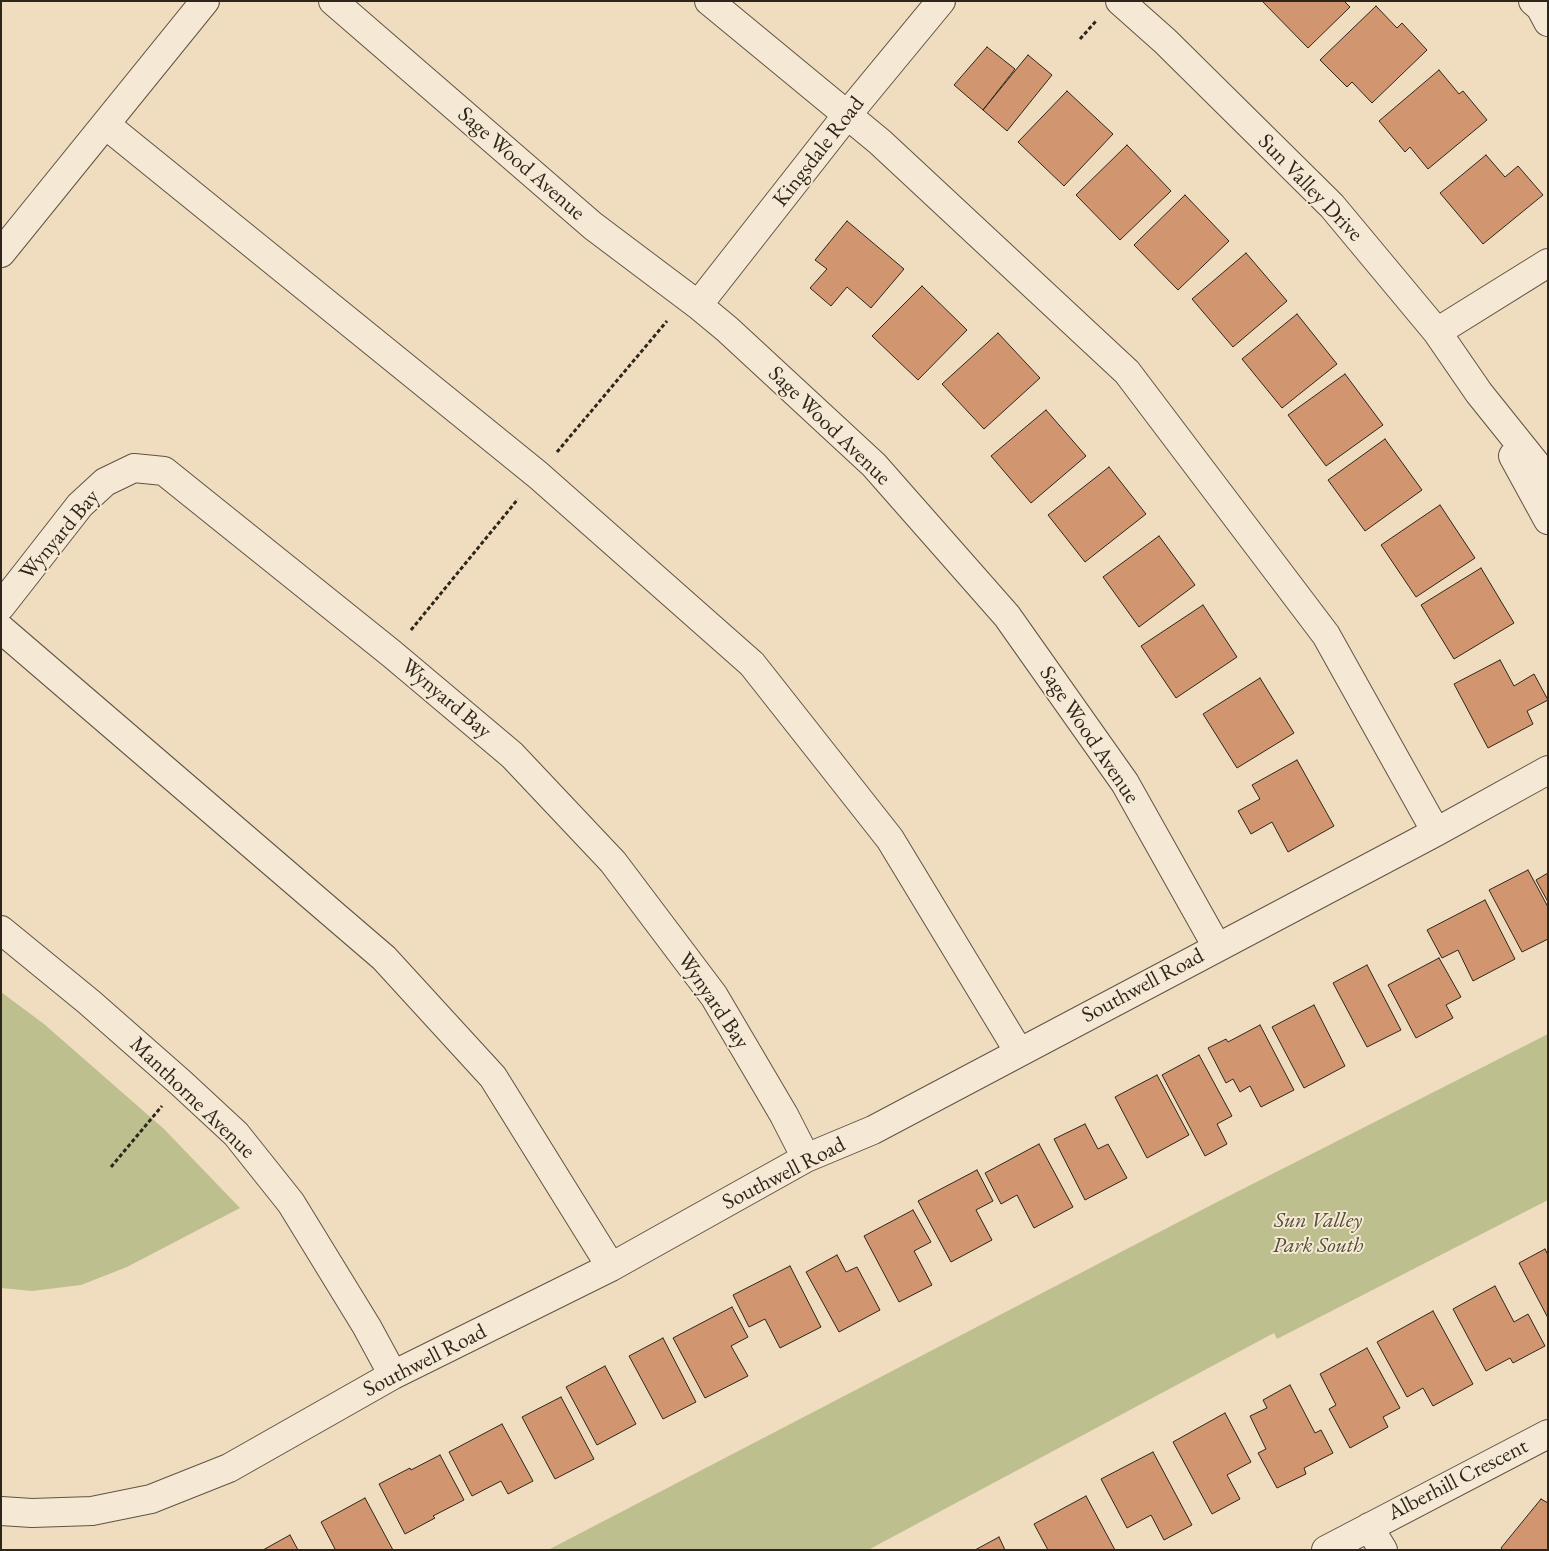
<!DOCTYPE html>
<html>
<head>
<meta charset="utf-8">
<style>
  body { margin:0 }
  #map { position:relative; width:1549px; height:1551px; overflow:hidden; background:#f0ddbf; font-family:"EB Garamond",serif }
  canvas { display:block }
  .frame { position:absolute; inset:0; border:2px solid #2e261b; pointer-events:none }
</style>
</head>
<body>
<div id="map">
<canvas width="1549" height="1551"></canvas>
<div class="frame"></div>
</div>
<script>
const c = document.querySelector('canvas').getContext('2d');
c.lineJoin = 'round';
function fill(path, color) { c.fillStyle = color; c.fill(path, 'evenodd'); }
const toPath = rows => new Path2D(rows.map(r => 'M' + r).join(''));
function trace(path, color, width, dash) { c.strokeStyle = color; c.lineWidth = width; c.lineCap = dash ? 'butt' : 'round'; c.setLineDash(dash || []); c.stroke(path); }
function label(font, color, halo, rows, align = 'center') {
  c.font = font + ' "EB Garamond",serif'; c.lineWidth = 4; c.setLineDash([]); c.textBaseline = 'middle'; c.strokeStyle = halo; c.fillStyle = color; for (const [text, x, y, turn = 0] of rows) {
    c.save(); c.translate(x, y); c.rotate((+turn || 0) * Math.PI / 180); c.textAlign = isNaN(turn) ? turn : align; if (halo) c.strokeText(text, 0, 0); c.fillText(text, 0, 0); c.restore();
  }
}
const green = toPath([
  [1,992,44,1024,164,1129,240,1208,127,1267,81,1285,32,1291,1,1288],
  [1548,1034,1548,1200,1277,1339,1274,1333,868,1550,548,1550,1219,1201]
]);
const building = toPath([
  [1262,1,1344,1,1350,7,1308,48,1262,1],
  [1376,6,1397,28,1402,23,1427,50,1372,103,1352,82,1347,87,1320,60,1376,6],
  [987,47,1015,69,983,110,954,85,987,47],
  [1028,55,1052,75,1007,131,983,110,1028,55],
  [1439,70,1459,94,1463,91,1487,120,1428,169,1410,147,1405,152,1379,121,1439,70],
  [1067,91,1113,134,1064,186,1018,142,1067,91],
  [1127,145,1171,191,1120,240,1076,195,1127,145],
  [1486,155,1505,177,1518,166,1543,195,1483,244,1440,193,1486,155],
  [1185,195,1229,241,1178,290,1134,245,1185,195],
  [847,221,904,269,871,308,847,287,831,306,810,288,827,269,815,260,847,221],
  [1246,253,1287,301,1233,347,1192,299,1246,253],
  [922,286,967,330,918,380,872,336,922,286],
  [1297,314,1337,364,1282,408,1242,359,1297,314],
  [998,333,1040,378,984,429,942,384,998,333],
  [1345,374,1383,425,1326,466,1288,415,1345,374],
  [1046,410,1086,456,1031,503,991,456,1046,410],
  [1385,439,1422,490,1365,531,1328,480,1385,439],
  [1109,467,1146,514,1085,562,1048,515,1109,467],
  [1440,505,1475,558,1416,597,1381,545,1440,505],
  [1159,536,1195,585,1139,627,1103,577,1159,536],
  [1481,568,1514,623,1454,659,1421,605,1481,568],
  [1203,605,1237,657,1176,698,1141,646,1203,605],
  [1500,660,1514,686,1534,674,1548,700,1527,711,1533,724,1488,748,1454,684,1500,660],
  [1260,678,1294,733,1237,768,1203,714,1260,678],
  [1297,760,1334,826,1288,852,1272,822,1251,834,1238,811,1260,799,1252,785,1297,760],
  [1528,870,1548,907,1548,939,1522,952,1489,890,1528,870],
  [1548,873,1548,902,1536,880,1548,873],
  [1485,900,1515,959,1473,981,1458,950,1442,958,1427,930,1485,900],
  [1439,958,1461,997,1446,1005,1453,1018,1416,1038,1388,985,1439,958],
  [1367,965,1401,1030,1367,1047,1333,983,1367,965],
  [1314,1005,1345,1066,1304,1088,1272,1027,1314,1005],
  [1260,1025,1294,1090,1261,1107,1250,1086,1240,1092,1233,1079,1226,1083,1208,1048,1226,1039,1228,1042,1260,1025],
  [1199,1055,1232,1116,1217,1124,1227,1144,1205,1156,1162,1075,1199,1055],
  [1157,1075,1189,1135,1147,1158,1115,1097,1157,1075],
  [1085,1124,1098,1149,1108,1144,1127,1178,1085,1200,1054,1139,1085,1124],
  [1039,1144,1073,1207,1034,1228,1017,1195,1001,1204,985,1173,1039,1144],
  [977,1170,993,1201,976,1210,992,1240,951,1262,918,1201,977,1170],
  [913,1210,931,1242,914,1251,932,1285,899,1302,864,1236,913,1210],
  [1545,1249,1548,1255,1548,1318,1519,1263,1545,1249],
  [837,1255,846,1272,857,1267,880,1310,839,1332,806,1272,837,1255],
  [790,1266,821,1327,780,1348,765,1319,749,1327,733,1295,790,1266],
  [1495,1286,1514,1322,1528,1314,1545,1346,1513,1363,1510,1358,1486,1371,1453,1309,1495,1286],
  [732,1307,748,1337,731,1346,748,1376,705,1398,673,1338,732,1307],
  [1433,1311,1473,1384,1433,1406,1423,1388,1407,1397,1377,1342,1433,1311],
  [663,1338,696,1402,663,1419,629,1356,663,1338],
  [1367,1348,1400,1408,1383,1417,1388,1427,1350,1448,1329,1409,1336,1405,1320,1374,1367,1348],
  [605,1366,636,1424,597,1445,566,1387,605,1366],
  [1290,1385,1315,1433,1321,1430,1333,1453,1304,1468,1306,1474,1277,1488,1258,1453,1266,1449,1250,1416,1267,1408,1263,1400,1290,1385],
  [561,1397,594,1459,555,1479,522,1417,561,1397],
  [1225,1413,1251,1462,1227,1475,1240,1499,1212,1514,1173,1442,1225,1413],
  [502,1424,533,1481,508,1494,501,1481,472,1496,449,1452,502,1424],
  [1153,1452,1192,1525,1164,1540,1151,1515,1127,1528,1101,1479,1153,1452],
  [440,1455,464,1500,433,1516,435,1518,405,1534,379,1484,410,1468,411,1470,440,1455],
  [1086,1496,1115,1550,1048,1550,1034,1524,1086,1496],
  [365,1498,393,1550,333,1550,335,1549,321,1522,365,1498],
  [1541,1499,1548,1503,1548,1550,1503,1550,1501,1548,1541,1499],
  [290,1535,298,1550,263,1550,290,1535],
  [999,1537,1005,1550,975,1550,999,1537]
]);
const path = toPath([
  [1080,39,1096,21],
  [557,452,667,321],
  [411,630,518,499],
  [111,1167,162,1106]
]);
const minor = toPath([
  [333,1,593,226,698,305,727,329,874,465,1007,616,1125,783,1217,947],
  [709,1,880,142,1127,372,1326,635,1436,832],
  [1120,1,1165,41,1332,206,1437,332,1479,393,1548,479],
  [1533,1,1540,7,1548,22],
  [106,125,538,475,752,664,890,839,1019,1052],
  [1,253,205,1],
  [698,305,847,115,941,1],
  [1437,332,1548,263],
  [1513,456,1548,520],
  [1,606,80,505,105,482,134,468,164,471,392,654,512,755,613,862,714,996,784,1115,806,1158],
  [1,629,384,958,493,1077,611,1267],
  [1,930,89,1002,181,1083,236,1134,291,1203,367,1327,393,1375],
  [1,1511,32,1513,92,1511,151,1499,229,1468,393,1375,611,1267,806,1158,873,1130,1436,832,1548,770],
  [1369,1527,1383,1550],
  [1326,1550,1548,1434]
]);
const streetNames = [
  ["Kingsdale Road",819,152,-52],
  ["Sage Wood Avenue",521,164,41],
  ["Sun Valley Drive",1310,188,46],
  ["Sage Wood Avenue",829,426,44],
  ["Wynyard Bay",60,535,-50],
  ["Wynyard Bay",446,699,40],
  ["Sage Wood Avenue",1089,735,56],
  ["Southwell Road",1143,986,-28],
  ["Wynyard Bay",713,1001,56],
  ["Manthorne Avenue",192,1098,44],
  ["Southwell Road",784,1174,-27],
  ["Southwell Road",425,1361,-27],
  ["Alberhill Crescent",1458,1480,-27]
];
const parkNames = [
  ["Sun Valley",1318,1221],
  ["Park South",1318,1246]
];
fill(green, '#bebf8f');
fill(building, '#d19670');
trace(building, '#2e261b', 1);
trace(minor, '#5e5444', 30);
trace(path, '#2e261b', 3, [4, 2.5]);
trace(minor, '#f5e9d5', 28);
label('22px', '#2e261b', '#f5e9d5', streetNames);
label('italic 22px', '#524c38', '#f5e9d5', parkNames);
</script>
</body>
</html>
